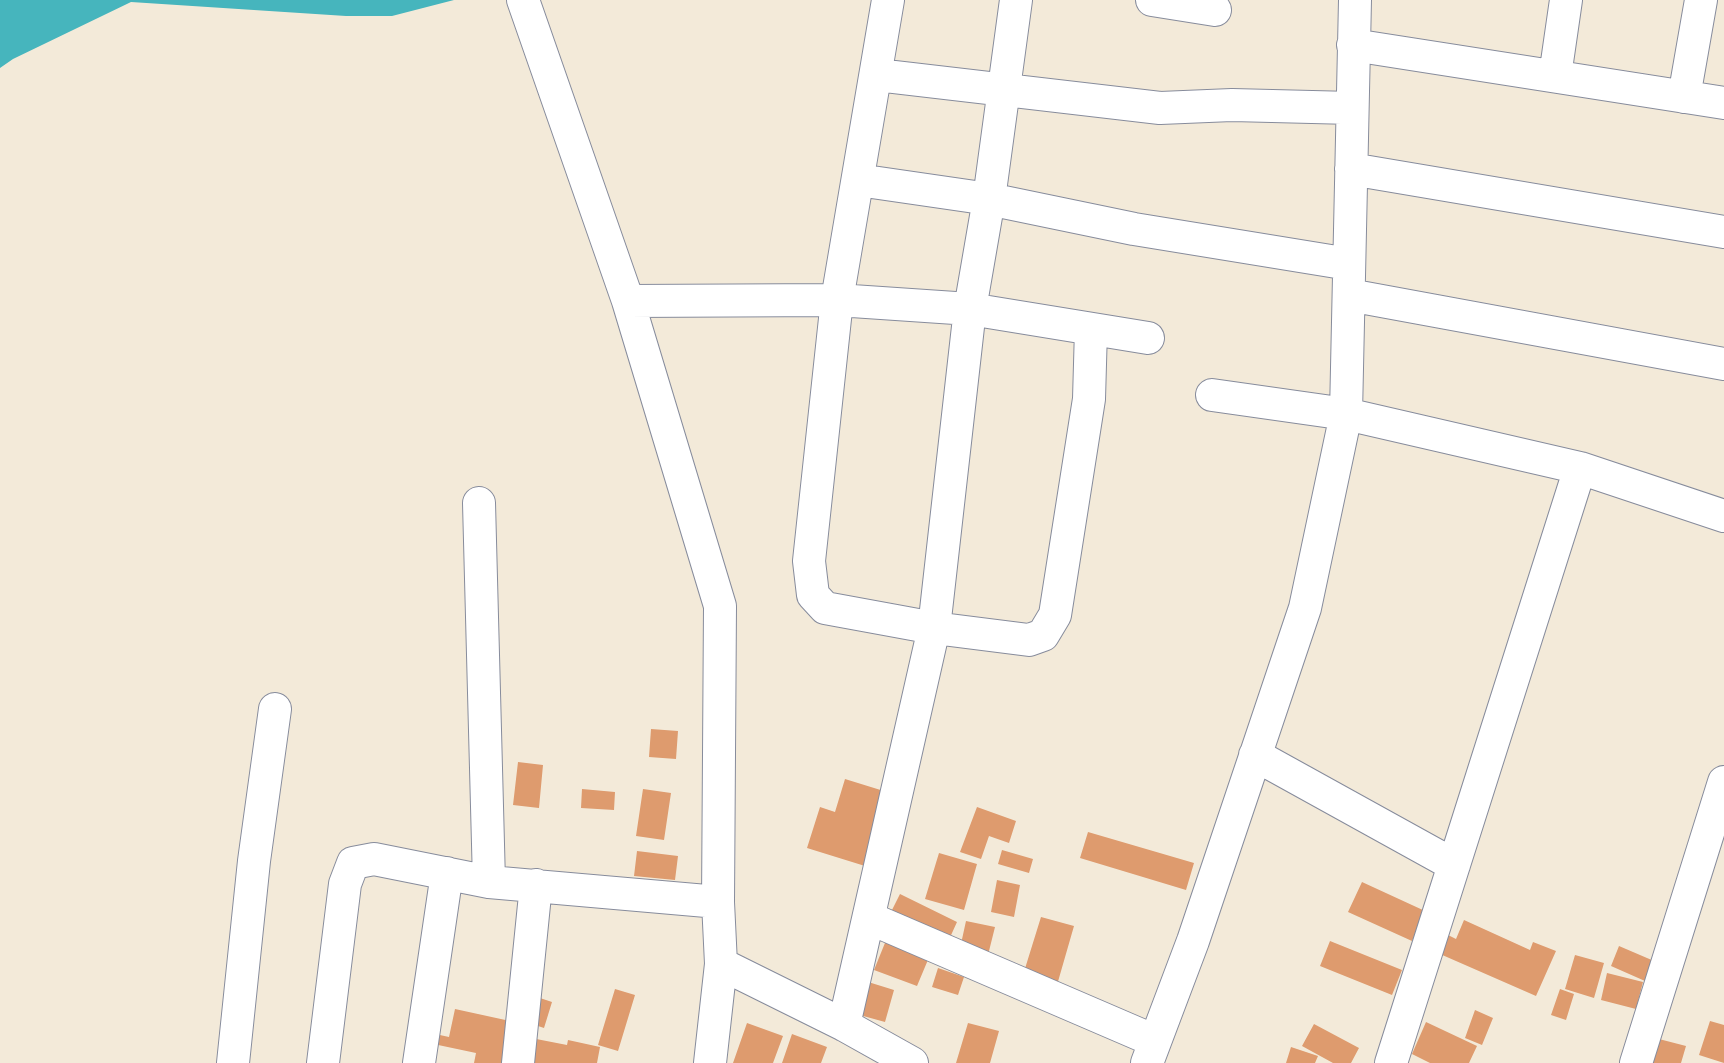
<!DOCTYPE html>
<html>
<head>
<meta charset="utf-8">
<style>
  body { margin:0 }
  canvas { display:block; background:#f3ead9 }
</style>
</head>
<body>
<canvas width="1724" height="1063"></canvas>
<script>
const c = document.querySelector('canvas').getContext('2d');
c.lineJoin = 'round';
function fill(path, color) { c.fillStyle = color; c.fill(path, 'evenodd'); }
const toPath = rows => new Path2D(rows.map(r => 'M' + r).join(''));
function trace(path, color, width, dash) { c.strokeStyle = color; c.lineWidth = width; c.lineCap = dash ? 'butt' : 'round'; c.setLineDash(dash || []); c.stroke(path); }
const water = toPath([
  [0,0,454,0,392,16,346,16,131,2,13,59,0,68]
]);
const building = toPath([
  [651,729,678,731,676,759,649,757],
  [518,762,543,765,539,808,513,805],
  [845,779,887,792,865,866,807,848,820,807,835,812],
  [582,789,615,792,614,810,581,808],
  [643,789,671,793,664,840,636,836],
  [977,807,1016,821,1009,843,989,836,981,859,960,852],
  [1088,832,1194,863,1186,890,1080,858],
  [1002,850,1033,859,1029,873,998,864],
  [637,851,678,856,675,880,634,876],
  [939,853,977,864,964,910,925,899],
  [997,880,1020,885,1014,917,991,912],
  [1362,882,1425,911,1412,941,1348,912],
  [900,894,957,922,947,944,889,916],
  [1041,917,1074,926,1057,985,1023,975],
  [1464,920,1530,950,1533,942,1556,951,1536,996,1440,954,1448,935,1456,939],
  [966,921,995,927,987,959,959,953],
  [887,938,930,955,917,986,874,970],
  [1330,941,1402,970,1392,995,1320,966],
  [1619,946,1654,961,1645,981,1611,966],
  [1575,955,1604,963,1594,998,1565,989],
  [938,968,964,977,958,995,932,987],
  [1607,973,1643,982,1636,1009,1601,1000],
  [865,981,894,990,885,1022,856,1014],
  [615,989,635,995,618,1051,598,1045],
  [1560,989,1574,994,1566,1020,1551,1015],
  [537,997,552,1002,544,1028,529,1023],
  [455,1009,510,1021,502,1063,474,1063,476,1053,424,1042,426,1032,449,1037],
  [1475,1010,1493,1018,1482,1045,1465,1038],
  [1710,1021,1724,1025,1724,1063,1699,1055],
  [1426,1022,1477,1046,1469,1063,1430,1063,1412,1054],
  [747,1023,783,1036,773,1063,733,1063],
  [968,1023,999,1031,990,1063,956,1063],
  [1314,1024,1359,1048,1351,1063,1333,1063,1302,1046],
  [792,1034,827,1047,821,1063,782,1063],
  [526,1037,567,1045,568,1040,600,1047,597,1063,520,1063],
  [1659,1039,1686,1046,1681,1063,1652,1063],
  [1291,1047,1318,1056,1315,1063,1286,1063]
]);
const minor = toPath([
  [523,0,628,301,720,606,718,902,721,964,710,1063],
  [888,0,837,300,809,561,813,595,825,608,934,628,1029,640,1043,635,1055,615,1089,399,1091,329],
  [1152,0,1215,10],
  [1353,45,1724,103],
  [877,75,1160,108,1232,105,1352,108],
  [1555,76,1566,0],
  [1684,97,1701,0],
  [1351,169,1724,232],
  [858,180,989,199,1134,229,1349,264],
  [1349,295,1724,364],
  [628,301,837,300,970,309,1148,338],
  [1212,395,1346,414,1580,468,1724,516],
  [479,503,489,882],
  [1255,755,1454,865],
  [869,918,1155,1041],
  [721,964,844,1025,912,1063],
  [844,1025,934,628,970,309,989,199,1016,0],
  [233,1063,254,861,275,709],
  [323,1063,345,884,353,863,374,859,489,882,718,902],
  [419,1063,447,873],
  [518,1063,536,885],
  [1147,1063,1193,941,1305,608,1346,414,1355,0],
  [1391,1063,1580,468],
  [1636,1063,1724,782]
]);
fill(water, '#46b5bd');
fill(building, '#de9b6e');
trace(minor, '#878c9c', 34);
trace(minor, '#fff', 32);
</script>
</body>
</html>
